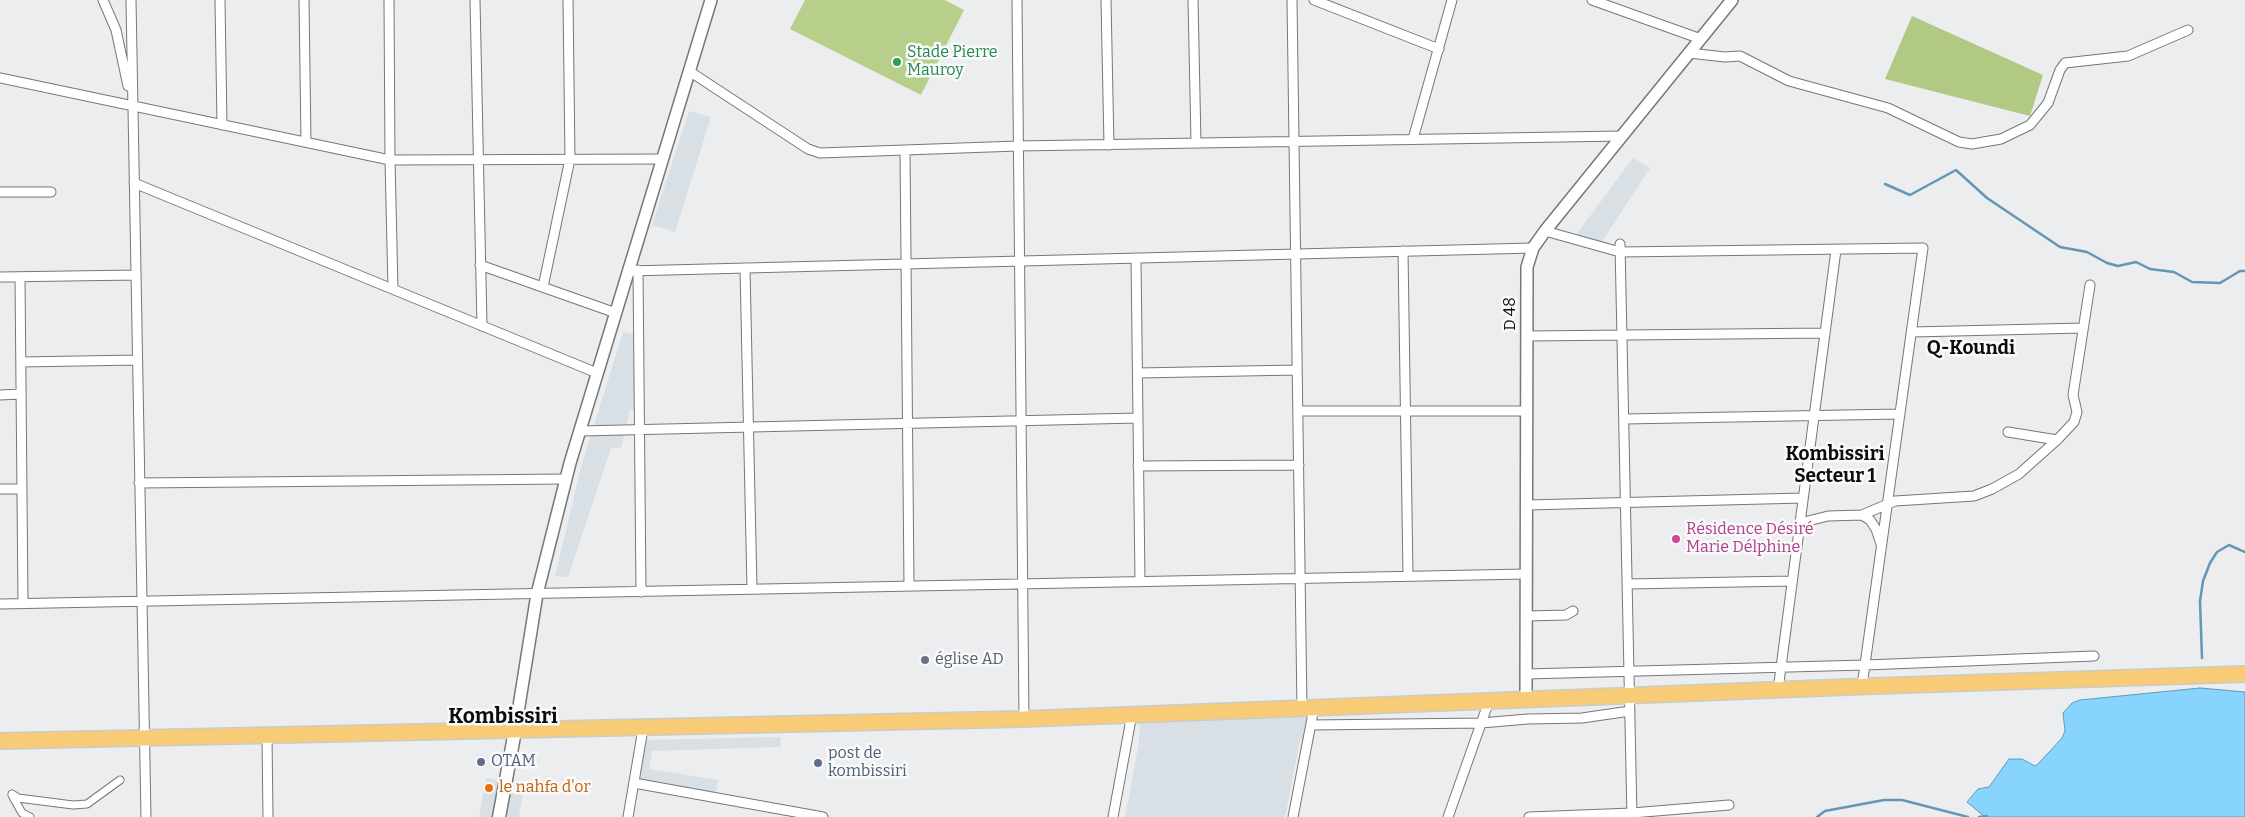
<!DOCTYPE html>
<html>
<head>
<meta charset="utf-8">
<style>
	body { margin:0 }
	canvas { display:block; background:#ecedee }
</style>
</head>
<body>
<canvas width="2245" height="817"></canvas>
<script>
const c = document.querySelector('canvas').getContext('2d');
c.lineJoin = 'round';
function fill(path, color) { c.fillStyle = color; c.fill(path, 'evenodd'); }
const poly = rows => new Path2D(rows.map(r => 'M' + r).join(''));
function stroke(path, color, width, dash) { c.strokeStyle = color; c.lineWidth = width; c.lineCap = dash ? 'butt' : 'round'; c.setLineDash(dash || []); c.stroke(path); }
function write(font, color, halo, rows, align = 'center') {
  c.font = font + ' Bitter,serif'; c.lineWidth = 5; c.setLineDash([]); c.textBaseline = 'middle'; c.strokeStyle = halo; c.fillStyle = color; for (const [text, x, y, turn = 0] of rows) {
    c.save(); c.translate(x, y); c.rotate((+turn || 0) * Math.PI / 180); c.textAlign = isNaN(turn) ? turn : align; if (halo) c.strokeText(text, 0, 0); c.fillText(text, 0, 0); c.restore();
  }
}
fill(poly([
	[689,111,711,117,675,232,652,225],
	[1633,158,1650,168,1599,246,1573,239],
	[623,332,639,335,639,410,630,410,621,448,611,448,568,577,555,576,581,467],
	[1314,708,1308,740,1300,740,1285,817,1125,817,1139,743,1140,714],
	[780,737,781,747,652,751,649,769,718,780,715,798,634,783,641,740],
	[486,778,524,783,519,817,479,817]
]), '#d8dfe5');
fill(poly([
	[805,0,945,0,964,10,921,95,790,29]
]), '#b8cf8c');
fill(poly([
	[1912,16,2043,75,2030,116,1885,79]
]), '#b2c983');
const water = poly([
	[2200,688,2245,692,2245,817,1985,817,1967,802,1978,789,1989,787,2009,759,2022,759,2035,766,2038,764,2062,738,2065,731,2063,713,2072,703,2080,700,2200,688]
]);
fill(water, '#87d4fe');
stroke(water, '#6298b5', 1);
stroke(poly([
	[1885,184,1910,195,1956,170,1987,198,2060,247,2087,252,2107,263,2118,266,2136,262,2150,269,2174,272,2192,282,2220,283,2240,271,2245,271],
	[2202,658,2200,601,2203,581,2210,563,2217,552,2229,545,2245,552],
	[1817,817,1825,811,1884,800,1902,800,1968,817],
	[1979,817,1987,816]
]), '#6298b5', 2.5);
const pedestrian = poly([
	[12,794,18,798,73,805,87,804,120,780],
	[12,795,22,813,30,817]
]);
const minor = poly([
	[103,0,116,30,128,86],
	[131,0,146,817],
	[220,0,222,125],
	[304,0,306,142],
	[389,0,390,160,393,289],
	[475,0,482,326],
	[1017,0,1024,719],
	[1106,0,1109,145],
	[1193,0,1196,143],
	[1292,0,1302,709],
	[1314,0,1439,49],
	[1592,0,1701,39],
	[1689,53,1725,57,1740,56,1789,81,1888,108,1959,142,1972,144,2001,139,2030,125,2048,103,2060,70,2065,63,2128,56,2188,30],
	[689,71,808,149,820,153,1018,146,1622,136],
	[0,78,390,160,663,159],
	[1413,139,1452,0],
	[905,150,909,586],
	[134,183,597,373],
	[0,192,51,192],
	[1545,231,1620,252,1923,248,1862,686],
	[1620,244,1632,817],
	[1403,251,1408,576],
	[1136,258,1140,582],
	[480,265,616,313],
	[745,268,752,589],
	[638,270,641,592],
	[629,271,1533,248],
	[0,277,136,275],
	[20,277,23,603],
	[543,287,570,159,568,0],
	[1912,332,2083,328],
	[1527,336,1825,333],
	[21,362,137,360],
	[1138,373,1297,370],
	[0,395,21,394],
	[1298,411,1527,411],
	[1624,419,1900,414],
	[580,431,1138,418],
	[2008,432,2057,440],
	[1138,466,1299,465],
	[139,483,566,479],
	[0,489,22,489],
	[1527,505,1803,498],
	[1862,515,1895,501,1974,496,1992,489,2019,474,2057,440,2074,422,2077,412,2073,395,2090,285],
	[1800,523,1828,516,1862,515,1870,520,1876,529,1881,544],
	[1627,584,1792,581],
	[0,604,1526,574],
	[1526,616,1566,615,1573,611],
	[1526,674,1865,665,2094,656],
	[1778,690,1836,250],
	[1311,725,1481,723,1528,719,1582,718,1630,711],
	[267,736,268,817],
	[634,783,823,817],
	[628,817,643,729],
	[1113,817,1132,714],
	[1293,817,1314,708],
	[1448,817,1489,701],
	[1529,817,1632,813,1729,805]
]);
const tertiary = poly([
	[1526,699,1527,267,1533,248,1545,231,1732,0],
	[515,731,537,594,570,463,711,0]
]);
const secondary = poly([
	[499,817,515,731]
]);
const trunk = poly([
	[0,741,1024,719,1874,686,2245,674]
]);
stroke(pedestrian, '#757778', 9);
stroke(minor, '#757778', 11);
stroke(tertiary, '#757778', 14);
stroke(secondary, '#757778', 15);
stroke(trunk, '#cacaca', 18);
stroke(pedestrian, '#fff', 7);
stroke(minor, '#fff', 9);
stroke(tertiary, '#fff', 11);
stroke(secondary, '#fff', 12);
stroke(trunk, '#f8cc77', 15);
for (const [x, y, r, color] of [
	[897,62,5,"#2e9e5b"],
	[1676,539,5,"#d1479c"],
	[925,660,5,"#6b7280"],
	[481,762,5,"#5c6f8a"],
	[818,763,5,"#5c6f8a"],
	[489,788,5,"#e8710a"]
]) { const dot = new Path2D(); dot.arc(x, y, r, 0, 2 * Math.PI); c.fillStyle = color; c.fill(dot); stroke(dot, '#f9fafc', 2); }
write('16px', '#27864d', '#f9fafc', [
	["Stade Pierre",907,53],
	["Mauroy",907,71]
], 'left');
write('16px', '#0c0c0c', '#f9fafc', [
	["D 48",1511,314,-90]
]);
write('16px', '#b23c85', '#f9fafc', [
	["Résidence Désiré",1686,530],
	["Marie Délphine",1686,548]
], 'left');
write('16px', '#5b616d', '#f9fafc', [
	["église AD",935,660]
], 'left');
write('16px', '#4e5e75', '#f9fafc', [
	["post de",828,754],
	["kombissiri",828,772],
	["OTAM",491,762]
], 'left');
write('16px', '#c56008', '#f9fafc', [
	["le nahfa d'or",499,788]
], 'left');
write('bold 19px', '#0c0c0c', '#f9fafc', [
	["Q-Koundi",1971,349],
	["Kombissiri",1835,455],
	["Secteur 1",1835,477]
]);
write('bold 21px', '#0c0c0c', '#f9fafc', [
	["Kombissiri",503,717]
]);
</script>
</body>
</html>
